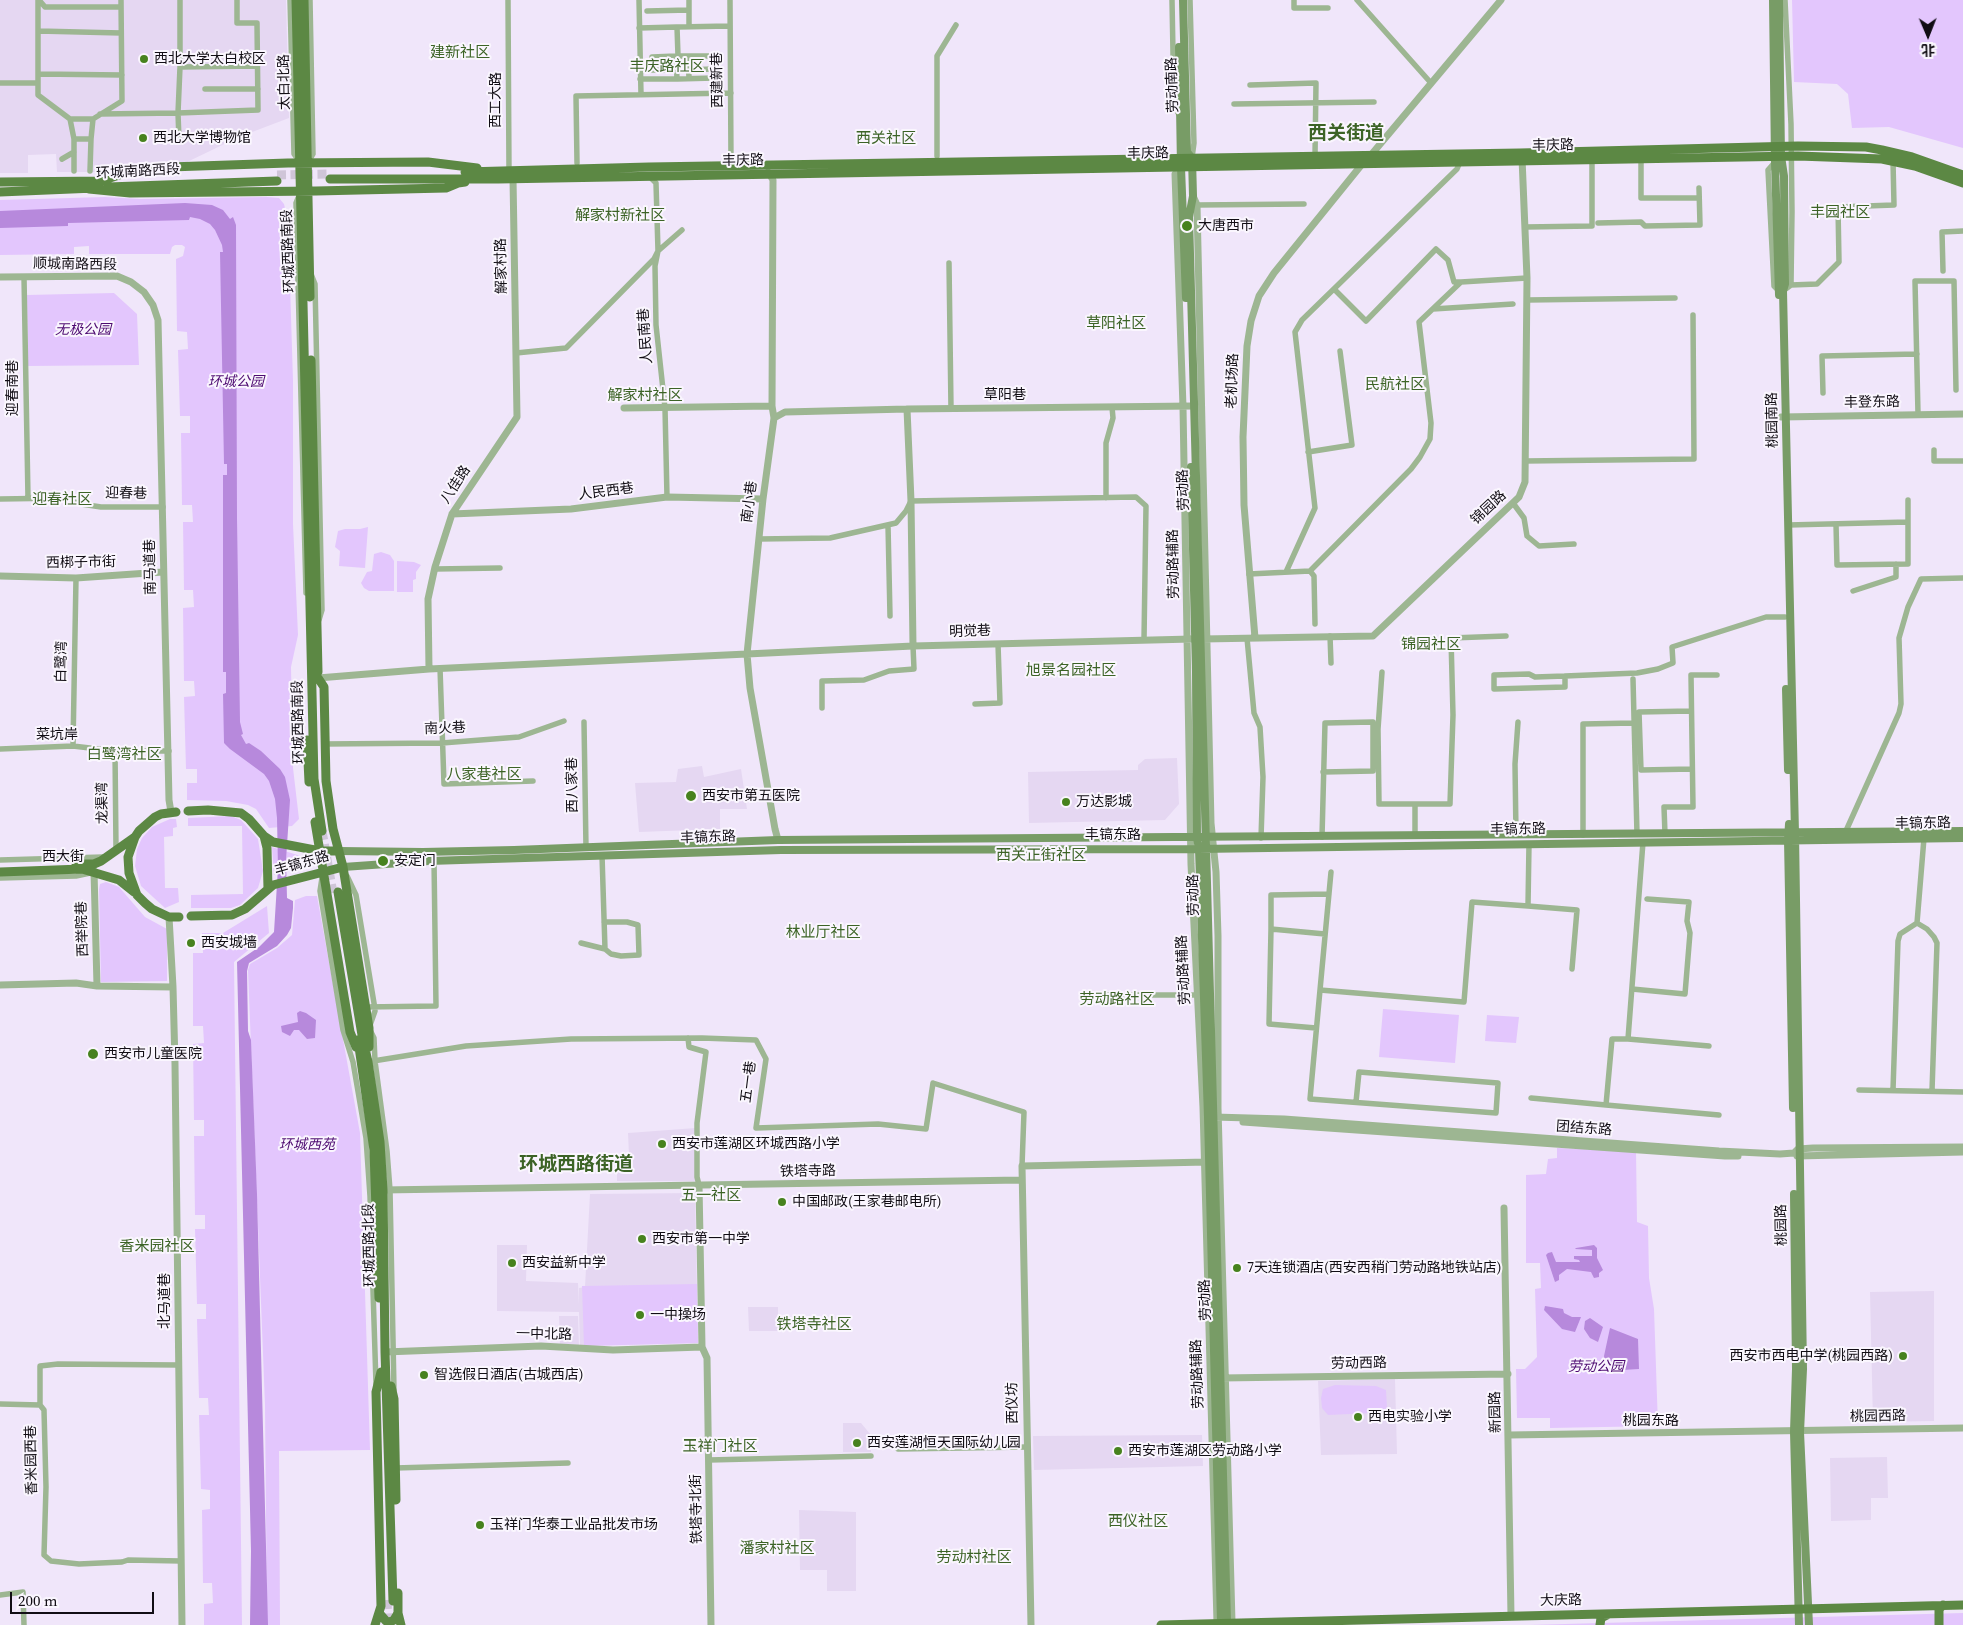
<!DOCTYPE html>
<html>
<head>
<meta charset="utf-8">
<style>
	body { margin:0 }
	#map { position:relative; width:1963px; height:1625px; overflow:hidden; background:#f0e6fa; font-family:"Source Serif 4","Noto Sans SC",serif }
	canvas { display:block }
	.north { position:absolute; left:1903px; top:10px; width:50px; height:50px; -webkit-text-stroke:4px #faf6fe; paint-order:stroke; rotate:179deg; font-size:14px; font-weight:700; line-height:20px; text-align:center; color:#110d14 }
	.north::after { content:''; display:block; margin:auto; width:18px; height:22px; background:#110d14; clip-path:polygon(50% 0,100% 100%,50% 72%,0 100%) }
	.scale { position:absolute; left:10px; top:1592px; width:144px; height:22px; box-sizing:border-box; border:2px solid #110d14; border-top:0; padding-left:6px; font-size:15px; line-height:18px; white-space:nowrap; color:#110d14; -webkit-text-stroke:4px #faf6fe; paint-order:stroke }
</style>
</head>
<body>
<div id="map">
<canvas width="1963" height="1625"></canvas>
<div class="north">北</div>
<div class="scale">200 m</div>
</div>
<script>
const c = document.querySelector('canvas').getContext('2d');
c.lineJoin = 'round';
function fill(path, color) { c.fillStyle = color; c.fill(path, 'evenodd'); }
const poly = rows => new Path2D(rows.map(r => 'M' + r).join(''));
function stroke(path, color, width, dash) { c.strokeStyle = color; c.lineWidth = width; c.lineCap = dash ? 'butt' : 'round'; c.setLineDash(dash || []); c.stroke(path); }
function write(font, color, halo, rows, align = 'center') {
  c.font = font + ' "Source Serif 4","Noto Sans SC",serif'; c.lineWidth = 4; c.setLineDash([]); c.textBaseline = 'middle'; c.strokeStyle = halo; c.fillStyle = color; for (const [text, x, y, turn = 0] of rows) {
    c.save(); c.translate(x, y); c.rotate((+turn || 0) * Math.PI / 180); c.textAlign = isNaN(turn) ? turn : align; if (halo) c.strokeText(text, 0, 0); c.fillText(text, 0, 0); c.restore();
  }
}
fill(poly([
	[0,0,286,0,289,118,239,137,185,163,113,165,97,172,57,172,56,154,28,155,28,173,0,173],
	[1177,758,1179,804,1165,820,1029,823,1028,772,1138,770,1138,765,1145,759],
	[702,766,704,777,741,769,747,809,720,809,720,829,639,832,635,783,676,782,678,769],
	[696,1128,695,1181,617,1181,617,1157,629,1155,628,1133],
	[695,1193,698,1343,580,1346,579,1312,497,1311,497,1245,527,1245,526,1281,578,1283,579,1305,579,1288,585,1287,590,1194],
	[1934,1291,1934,1421,1873,1422,1870,1292],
	[748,1307,778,1307,778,1331,749,1331],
	[559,1316,578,1316,579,1346,560,1346],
	[1395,1379,1397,1454,1321,1455,1318,1381],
	[843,1423,861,1423,871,1435,871,1452,843,1452],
	[1202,1435,1203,1466,1034,1470,1033,1436],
	[1887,1457,1888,1498,1871,1498,1871,1520,1831,1521,1830,1458],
	[799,1510,856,1512,856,1591,827,1591,827,1570,800,1570]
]), '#e5d7f2');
fill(poly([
	[1792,0,1963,0,1963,148,1889,127,1852,128,1848,94,1837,84,1794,82],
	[105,197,140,199,267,197,279,198,284,204,288,220,293,381,293,524,298,635,291,667,293,768,299,819,292,826,269,828,256,809,248,805,226,801,187,800,187,783,197,783,197,769,186,769,184,697,195,696,194,681,184,681,183,608,194,607,193,590,184,590,183,522,193,522,192,505,182,505,181,433,190,433,190,416,180,416,178,350,188,349,187,332,177,331,176,259,183,256,185,247,182,245,175,245,172,247,170,254,89,254,89,246,74,247,74,254,0,255,0,200],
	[114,293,137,314,139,365,28,366,27,295],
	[368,527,365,568,339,566,340,551,335,547,338,531,345,529,360,529],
	[381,552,390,555,394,561,394,591,369,591,364,588,361,583,367,572,372,571,374,554],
	[397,561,414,562,421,565,416,572,416,579,413,580,413,592,397,592],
	[231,816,241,820,258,839,263,871,258,888,240,905,231,908,191,908,191,895,243,894,242,826,188,826,188,818],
	[170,819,176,819,177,827,173,828,173,836,164,837,165,888,178,888,179,902,165,908,141,886,135,866,137,849,142,838,152,827],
	[272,847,307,858,310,866,274,875],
	[106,882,119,887,145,917,167,929,167,981,101,982,99,889,100,884],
	[306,896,317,896,360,1133,370,1450,279,1451,280,1625,267,1625,265,1405,248,970,250,964,277,948,292,935,295,900],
	[267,906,269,933,234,962,242,1625,204,1625,204,1604,213,1603,212,1583,203,1583,202,1510,210,1509,210,1490,201,1489,199,1415,209,1415,208,1398,199,1398,197,1319,206,1319,206,1304,197,1304,195,1229,205,1229,205,1215,195,1215,194,1136,204,1136,204,1120,194,1120,193,1044,204,1043,203,1026,193,1026,193,953,203,953,202,933,223,933],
	[1383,1009,1459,1015,1455,1063,1379,1057],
	[1487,1015,1519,1017,1516,1043,1485,1041],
	[1557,1148,1636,1151,1637,1222,1648,1226,1649,1278,1654,1309,1658,1426,1550,1428,1550,1418,1517,1418,1516,1369,1525,1369,1537,1357,1535,1289,1541,1288,1540,1263,1526,1263,1526,1175,1546,1174,1548,1159,1557,1158],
	[697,1284,698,1343,584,1346,582,1286],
	[1335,1385,1376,1386,1386,1390,1387,1408,1372,1413,1328,1415,1322,1408,1321,1398,1323,1389],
	[1963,1613,1963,1625,1529,1625,1926,1614]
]), '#e3c6fd');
fill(poly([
	[185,203,212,205,223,210,230,219,233,217,236,225,237,518,240,722,243,734,241,735,246,744,249,743,261,751,280,769,285,777,290,800,286,860,287,898,293,901,293,908,291,928,287,935,277,946,249,963,247,971,248,1031,251,1040,257,1194,268,1625,250,1625,251,1551,237,962,259,947,274,932,278,868,277,818,275,799,269,781,264,774,230,749,224,743,223,694,226,693,226,672,223,672,223,475,227,475,227,464,224,464,220,252,223,252,222,245,215,230,210,224,200,219,190,217,189,220,68,223,68,226,0,228,0,211],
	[300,1011,306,1013,316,1020,315,1038,307,1039,299,1030,294,1030,290,1036,282,1032,281,1026,298,1022,297,1013],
	[1594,1245,1597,1248,1597,1258,1603,1270,1599,1273,1599,1277,1594,1278,1591,1272,1567,1269,1559,1275,1559,1280,1555,1282,1546,1255,1548,1253,1552,1252,1556,1262,1580,1262,1579,1260,1574,1259,1574,1256,1592,1256,1592,1250,1575,1249,1576,1248],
	[1545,1306,1563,1309,1564,1313,1572,1317,1581,1317,1575,1332,1562,1329,1544,1310],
	[1590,1318,1603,1327,1598,1342,1590,1338,1584,1329,1585,1321],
	[1610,1328,1638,1339,1639,1369,1606,1371,1604,1356]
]), '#b789dc');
stroke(poly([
	[277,175,331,174],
	[322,831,333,893],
	[387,1600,388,1625]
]), '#cfc5d8', 9, [9, 4.5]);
stroke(poly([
	[38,0,38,95,70,119],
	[39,0,45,7,121,7],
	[290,0,294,154,299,161],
	[508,0,509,170],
	[639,0,641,94],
	[730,0,731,160],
	[1172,0,1174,106,1180,116],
	[1190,0,1194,143,1192,158],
	[1294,0,1294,8,1328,8],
	[1357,0,1431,83],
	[647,11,689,10],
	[677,27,730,26],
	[689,27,689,0],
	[639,28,677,27,678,56],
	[38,31,121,33],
	[688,56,712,56],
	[652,57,676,56],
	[180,67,257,66],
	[652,70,676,70],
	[689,70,712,69],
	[38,74,122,75],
	[689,78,688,56,676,56,677,79,714,78],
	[640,79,677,79],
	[0,83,38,83],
	[1250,85,1316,83,1315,156],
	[205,89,258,89],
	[1234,104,1374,102],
	[100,114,178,113,180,67,180,0],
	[93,119,122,101,121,0],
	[74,139,74,171],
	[179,140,178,113,258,110,257,23,237,23,237,0],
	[937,156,937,56,956,25],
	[1641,158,1641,198,1699,198],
	[62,159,74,152],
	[309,161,313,154,310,0],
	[1775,162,1768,170,1774,286,1779,291],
	[577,163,576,96,731,93],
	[90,171,91,139,74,139,70,119,93,119,91,139],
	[649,176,656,183,658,251,655,266,656,325,665,408,667,497],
	[298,198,296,203,306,593],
	[1197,205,1304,204],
	[1598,223,1641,222,1645,226,1700,225,1699,188],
	[1525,227,1592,226,1592,159],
	[949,263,951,408],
	[1943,271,1942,232,1963,231],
	[311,274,315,284,322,610,319,620],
	[24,277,28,498],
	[1791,285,1817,284,1839,262,1838,207,1894,205,1893,161],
	[1334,289,1366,321,1436,249,1448,260,1454,282,1461,282],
	[1783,291,1791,285,1792,212,1791,124,1785,0],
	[1527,300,1675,298],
	[1433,309,1513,304],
	[516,353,566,348,654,259,658,251,682,230],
	[1823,393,1822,356,1917,354],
	[1918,414,1915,281,1954,281,1956,390],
	[1934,450,1934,461,1963,461],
	[1308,452,1352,445,1340,351],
	[1525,461,1694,459,1693,315],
	[1106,498,1106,443,1113,418,1112,407],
	[0,499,64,498,81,504,101,507,163,507],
	[1513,503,1524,518,1527,536,1539,546,1574,544],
	[1836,524,1837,565,1908,564,1908,522],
	[888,525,890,616],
	[1788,525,1908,522,1908,500],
	[759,539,830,538,896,523,906,511,911,501,1136,497,1146,506,1144,640],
	[435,569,500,568],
	[1310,571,1314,576,1315,624],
	[1286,572,1315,508,1295,332,1302,320,1457,169,1460,162],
	[1249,574,1310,571,1411,469,1420,457,1430,439,1431,423,1419,322,1461,282,1527,278],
	[1853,591,1896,577,1896,564],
	[1330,636,1331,663],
	[1247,638,1254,713,1260,727,1263,777,1261,838],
	[440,668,444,784,533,781],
	[1382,672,1378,729,1379,804,1415,804,1415,836],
	[1565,676,1535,677,1529,674,1494,675,1494,689,1565,687,1565,676,1637,673,1658,669,1673,663,1672,647,1766,617,1785,617],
	[1633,679,1637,834],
	[975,704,1000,703,998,644],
	[822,708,822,681,864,680,889,671,914,669,913,646],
	[1691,711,1639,712,1641,770,1692,769],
	[584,722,586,848],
	[324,744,442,743,519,737,564,721],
	[73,746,76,578],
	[0,749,73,746,115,751],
	[1415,804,1450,804,1453,715,1451,638,1506,636],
	[1845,833,1899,713,1901,704,1899,638,1908,607,1921,579,1963,578],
	[1665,834,1664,807,1693,807,1691,675,1717,675],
	[1516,835,1515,764,1518,722],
	[1583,835,1583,724,1634,723],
	[1322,837,1325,723,1373,722,1373,771,1323,772],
	[1924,838,1917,923,1927,929,1934,937,1937,943,1932,1091],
	[1643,842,1628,1039,1612,1039,1606,1105,1719,1115],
	[1529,844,1528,906,1577,910,1572,969],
	[116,849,115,751,169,751],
	[0,860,103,857],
	[1331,872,1320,990,1464,1002,1472,902,1528,906],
	[347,876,356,895,375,1009],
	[0,878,76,876,90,873],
	[322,878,320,891,343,1030,353,1062,366,1138,370,1196,376,1384],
	[604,922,627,922,638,925,639,955,621,956,611,954,605,949],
	[1271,929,1271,895,1329,894],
	[581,943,605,949,602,855],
	[1632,989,1685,994,1690,933,1687,921,1689,902,1647,899],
	[1320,990,1310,1099,1496,1113,1498,1083,1359,1072,1356,1102],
	[1104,995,1198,995],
	[365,1007,436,1006,434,860],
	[375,1011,369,1028,374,1038,375,1061,387,1151,390,1190,394,1390],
	[1316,1028,1269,1024,1271,929,1325,934],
	[688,1038,689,1047,706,1052,697,1123,697,1177,699,1185],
	[1628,1039,1709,1046],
	[367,1062,466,1046,571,1039,702,1038,756,1040,766,1059,756,1128,878,1124,926,1129,933,1083,1024,1112,1022,1166],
	[1859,1090,1963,1092],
	[1893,1090,1898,941,1900,934,1917,923],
	[1531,1098,1606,1105],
	[178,1365,58,1364,40,1366,40,1405,44,1410,46,1487,44,1555,51,1561,79,1564,122,1562,128,1560,181,1561],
	[0,1404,40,1405],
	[898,1449,1027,1447],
	[709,1460,871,1456],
	[395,1468,568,1463],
	[0,1595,23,1592,24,1625]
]), '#9db692', 5.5);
stroke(poly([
	[1371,155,1501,0],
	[1181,167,1175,174,1183,407,1191,864,1203,1107,1217,1623],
	[768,172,773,180,772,406,774,418,763,499,747,654,750,688,775,829,778,840],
	[1193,196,1197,205,1211,823,1216,872,1218,936,1218,1108,1232,1622],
	[0,277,117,276,131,282,144,292,153,305,158,320,169,800,171,812],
	[624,408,772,406],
	[1781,417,1963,414],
	[774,418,785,412,907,409],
	[452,514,571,509,667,497,763,499],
	[0,576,76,578,163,572],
	[1255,638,1244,505,1243,437,1247,346,1251,321,1259,296,1274,273,1363,163],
	[1203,639,1373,636,1519,497,1525,482,1527,278,1522,158],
	[913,646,911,501,907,409,1194,406],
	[429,669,428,599,435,567,452,514,517,417,513,178],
	[318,678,429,669,747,654,913,646,1192,639],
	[94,871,97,986],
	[169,917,173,987,175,1064,182,1625],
	[0,985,76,983,97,986,173,987],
	[1214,1117,1284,1119,1719,1151,1780,1154,1794,1153,1798,1149,1813,1148,1963,1147],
	[1243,1122,1725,1156,1738,1156],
	[1797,1156,1963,1152],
	[699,1185,702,1347,707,1358,711,1625],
	[383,1190,1021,1180],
	[1504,1208,1511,1616],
	[385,1352,541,1346,613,1350,702,1347],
	[1221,1378,1508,1374],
	[1509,1435,1963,1428],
	[1031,1625,1022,1166,1207,1162]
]), '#9db692', 7);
stroke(poly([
	[1183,0,1187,152,1192,158,1193,196,1189,217,1227,1622],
	[1773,0,1775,162,1779,295],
	[1779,0,1781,156,1784,176,1785,284,1783,291,1795,833,1803,1369,1800,1432,1809,1625],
	[1179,47,1181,167,1186,298],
	[1191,467,1196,672,1197,838,1199,849,1208,1117,1221,1622],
	[1786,689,1788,770],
	[1789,824,1788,840,1793,1108],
	[339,851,423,852,514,850,778,840,1963,831],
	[343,867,429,861,781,850,1199,849,1963,838],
	[1794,1194,1796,1369,1794,1432,1799,1625]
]), '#789c66', 8);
stroke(poly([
	[296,0,314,779,322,831],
	[304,0,310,297],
	[465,172,649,167,1520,153,1798,146,1866,147,1882,150,1912,157,1963,175],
	[330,179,498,179,1798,156,1882,159,1915,166,1963,183],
	[101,181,140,168,288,163,428,162,477,168],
	[0,182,107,181],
	[108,187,277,181],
	[89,189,130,193,316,191,446,188,458,183,465,182],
	[0,192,95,188],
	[311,360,318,672],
	[318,678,324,687,326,781,333,829,343,867,369,1028,369,1047],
	[307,740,309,782],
	[188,811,208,810,241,813,249,819,264,836,273,842,320,851,339,851],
	[176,812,161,814,155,817,139,831,135,837,128,857,129,873,137,895,145,903,152,909,169,917,179,917],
	[315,822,350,1032,356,1047],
	[264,836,267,848,268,889],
	[76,864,94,864,101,861,135,837],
	[0,872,82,869,119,880,134,892],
	[338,892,362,1035,368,1062,380,1142,383,1190,385,1352,393,1601],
	[191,916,232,915,245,909,273,885,343,867],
	[358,1040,374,1150,379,1298],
	[391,1386,394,1399,396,1500],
	[398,1593,398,1613,401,1625],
	[379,1613,386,1621,390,1622,394,1620,398,1613],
	[375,1625,381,1606,376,1392,381,1372],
	[1161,1625,1963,1605],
	[1600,1625,1601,1618,1609,1614],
	[1939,1625,1939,1609,1943,1605]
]), '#5c8844', 9);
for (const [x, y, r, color] of [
	[144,59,5,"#47821e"],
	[143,138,5,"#47821e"],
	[1187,226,6,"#47821e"],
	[691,796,6,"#47821e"],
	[1066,802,5,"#47821e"],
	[383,861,6,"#47821e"],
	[191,943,5,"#47821e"],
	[93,1054,6,"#47821e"],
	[662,1144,5,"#47821e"],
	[782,1202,5,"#47821e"],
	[642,1239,5,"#47821e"],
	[512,1263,5,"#47821e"],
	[1237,1268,5,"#47821e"],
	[640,1315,5,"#47821e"],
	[1903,1356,5,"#47821e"],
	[424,1375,5,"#47821e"],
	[1358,1417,5,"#47821e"],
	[857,1443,5,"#47821e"],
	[1118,1451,5,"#47821e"],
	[480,1525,5,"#47821e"]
]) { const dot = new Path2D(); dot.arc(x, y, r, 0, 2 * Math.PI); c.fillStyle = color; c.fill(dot); stroke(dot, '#faf6fe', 2); }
write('14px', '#110d14', '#faf6fe', [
	["西北大学太白校区",154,59],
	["西北大学博物馆",153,138],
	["大唐西市",1198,226],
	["西安市第五医院",702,796],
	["万达影城",1076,802],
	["安定门",394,861],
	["西安城墙",201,943],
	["西安市儿童医院",104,1054],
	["西安市莲湖区环城西路小学",672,1144],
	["中国邮政(王家巷邮电所)",792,1202],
	["西安市第一中学",652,1239],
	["西安益新中学",522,1263],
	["7天连锁酒店(西安西稍门劳动路地铁站店)",1247,1268],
	["一中操场",650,1315],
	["西安市西电中学(桃园西路)",1893,1356,"right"],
	["智选假日酒店(古城西店)",434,1375],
	["西电实验小学",1368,1417],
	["西安莲湖恒天国际幼儿园",867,1443],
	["西安市莲湖区劳动路小学",1128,1451],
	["玉祥门华泰工业品批发市场",490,1525]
], 'left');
write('14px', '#110d14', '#faf6fe', [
	["西建新巷",718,80,-91],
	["太白北路",285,82,-91],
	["劳动南路",1173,85,-92],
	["西工大路",496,100,-90],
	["丰庆路",1553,146,-1],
	["丰庆路",1148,154,-1],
	["丰庆路",743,161,-1],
	["环城南路西段",138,172,-3],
	["环城西路南段",289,251,-92],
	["顺城南路西段",75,265,1],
	["解家村路",502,266,-91],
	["人民南巷",646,336,-94],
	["老机场路",1233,381,-88],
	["迎春南巷",13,388,-90],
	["草阳巷",1005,395],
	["丰登东路",1872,403,-1],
	["桃园南路",1773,420,-91],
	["八佳路",456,485,-57],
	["劳动路",1184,490,-92],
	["人民西巷",606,492,-7],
	["迎春巷",126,494,1],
	["南小巷",750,502,-83],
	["锦园路",1489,508,-43],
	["西梆子市街",81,563,-1],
	["劳动路辅路",1174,564,-91],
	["南马道巷",151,567,-91],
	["明觉巷",970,632,-2],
	["白鹭湾",62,662,-89],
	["环城西路南段",299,722,-91],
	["南火巷",445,729,-2],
	["菜坑岸",57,735],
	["西八家巷",573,785,-91],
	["龙渠湾",103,803,-91],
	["丰镐东路",1923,824,-1],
	["丰镐东路",1518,830,-1],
	["丰镐东路",1113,835],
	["丰镐东路",708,838,-2],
	["西大街",63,857],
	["丰镐东路",302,864,-16],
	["劳动路",1194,895,-91],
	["西举院巷",83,929,-92],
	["劳动路辅路",1184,970,-93],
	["五一巷",749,1082,-83],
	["团结东路",1584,1129,4],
	["铁塔寺路",808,1172,-1],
	["桃园路",1782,1225,-91],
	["环城西路北段",370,1245,-91],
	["劳动路",1206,1300,-92],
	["北马道巷",165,1301,-90],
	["一中北路",544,1335,1],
	["劳动西路",1359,1364,-1],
	["劳动路辅路",1198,1374,-92],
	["西仪坊",1013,1403,-91],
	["新园路",1496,1412,-91],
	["桃园西路",1878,1417,-1],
	["桃园东路",1651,1421],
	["香米园西巷",32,1460,-91],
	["铁塔寺北街",697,1509,-91],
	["大庆路",1561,1601,-1]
]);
write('italic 14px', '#4d0a71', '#faf6fe', [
	["无极公园",83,330],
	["环城公园",236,382],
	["环城西苑",307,1145],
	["劳动公园",1596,1367]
]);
write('15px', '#3c6326', '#faf6fe', [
	["建新社区",460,53],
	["丰庆路社区",667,67],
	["西关社区",886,139],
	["丰园社区",1840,213],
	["解家村新社区",620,216],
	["草阳社区",1116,324],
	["民航社区",1395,385],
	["解家村社区",645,396],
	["迎春社区",62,500],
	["锦园社区",1431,645],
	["旭景名园社区",1071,671],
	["白鹭湾社区",124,755],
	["八家巷社区",484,775],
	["西关正街社区",1041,856],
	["林业厅社区",823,933],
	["劳动路社区",1117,1000],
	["五一社区",711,1196],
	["香米园社区",157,1247],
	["铁塔寺社区",814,1325],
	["玉祥门社区",720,1447],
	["西仪社区",1138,1522],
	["潘家村社区",777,1549],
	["劳动村社区",974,1558]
]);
write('bold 19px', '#3c6326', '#faf6fe', [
	["西关街道",1346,134],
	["环城西路街道",576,1165]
]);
</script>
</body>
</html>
